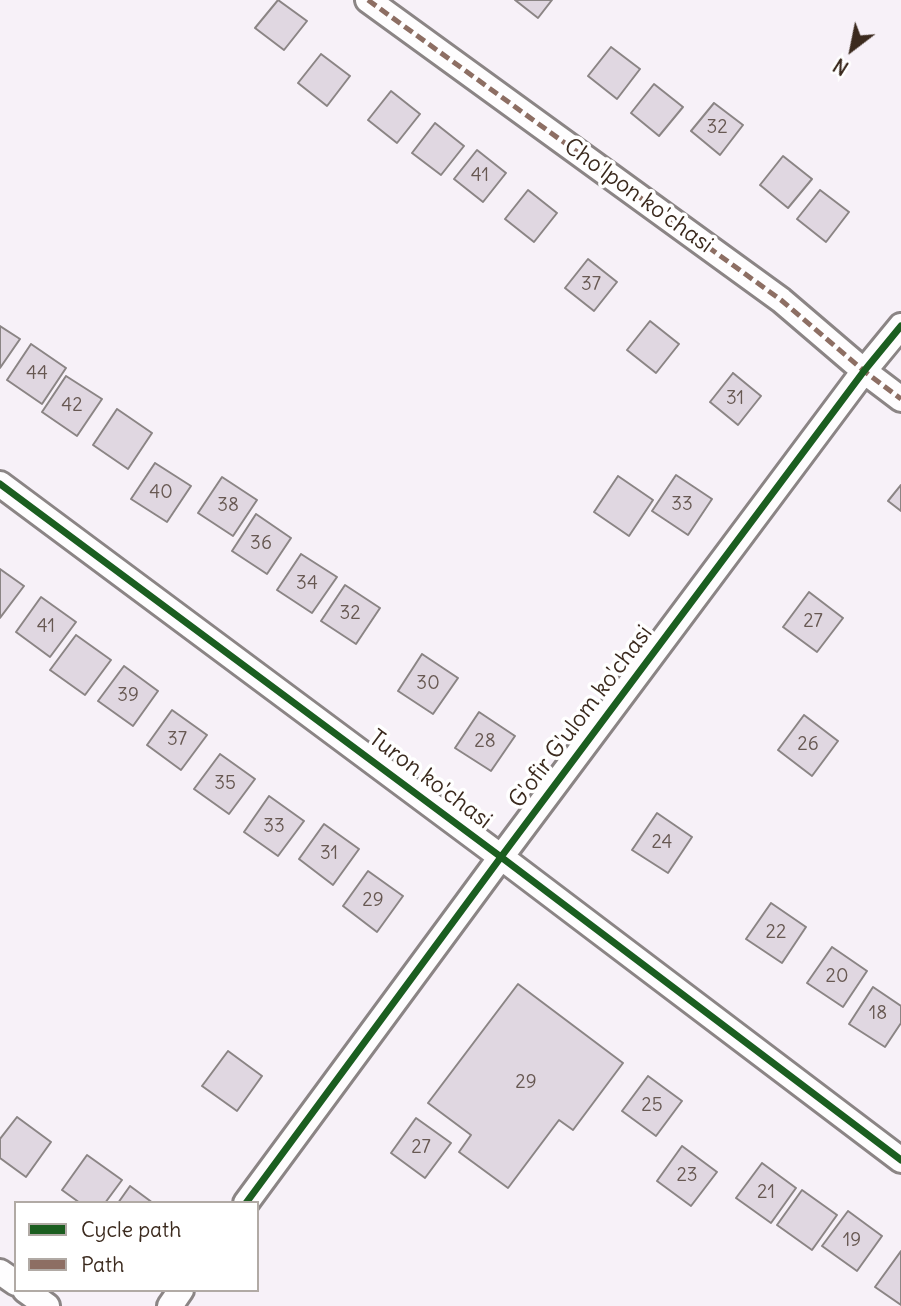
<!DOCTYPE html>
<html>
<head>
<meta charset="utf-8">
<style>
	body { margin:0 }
	#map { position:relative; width:901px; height:1306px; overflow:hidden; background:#f7f1f8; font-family:Delius,sans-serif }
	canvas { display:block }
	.legend { position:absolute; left:14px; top:1201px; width:245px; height:91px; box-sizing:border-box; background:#fff; border:2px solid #b1aaa5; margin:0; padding:9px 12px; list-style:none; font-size:21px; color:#3b2a1e }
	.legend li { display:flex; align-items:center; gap:14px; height:35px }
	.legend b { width:35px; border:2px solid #b1aaa5 }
	.north { position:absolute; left:817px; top:14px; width:70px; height:70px; -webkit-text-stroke:5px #fff; paint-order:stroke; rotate:212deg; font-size:19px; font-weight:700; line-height:28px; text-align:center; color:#3b2a1e }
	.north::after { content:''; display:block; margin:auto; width:24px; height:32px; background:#3b2a1e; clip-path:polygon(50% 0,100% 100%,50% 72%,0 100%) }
</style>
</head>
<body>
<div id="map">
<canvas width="901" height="1306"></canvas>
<ul class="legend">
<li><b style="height:9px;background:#1b5e20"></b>Cycle path</li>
<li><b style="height:9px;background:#8d6e63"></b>Path</li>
</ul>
<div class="north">N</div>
</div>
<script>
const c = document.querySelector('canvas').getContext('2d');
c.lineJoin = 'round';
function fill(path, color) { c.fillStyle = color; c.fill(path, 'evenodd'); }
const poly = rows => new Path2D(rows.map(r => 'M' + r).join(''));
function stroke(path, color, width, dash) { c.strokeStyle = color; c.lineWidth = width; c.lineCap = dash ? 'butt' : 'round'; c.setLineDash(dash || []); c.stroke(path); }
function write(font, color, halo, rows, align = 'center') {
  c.font = font + ' Delius,sans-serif'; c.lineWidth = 7; c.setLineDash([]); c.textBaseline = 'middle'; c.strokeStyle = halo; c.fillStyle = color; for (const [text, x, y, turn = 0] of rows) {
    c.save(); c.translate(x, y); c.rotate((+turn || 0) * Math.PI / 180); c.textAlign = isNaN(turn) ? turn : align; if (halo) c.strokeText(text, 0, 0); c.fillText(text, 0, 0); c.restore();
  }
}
const building = poly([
	[278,0,307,21,284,50,255,28,278,0],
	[515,0,552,0,538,18,515,0],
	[611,47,640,69,617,99,588,76,611,47],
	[321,54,350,76,327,106,298,83,321,54],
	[654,84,683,107,659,136,631,113,654,84],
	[391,91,420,114,397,143,368,120,391,91],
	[714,103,743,125,720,155,691,131,714,103],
	[435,123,464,146,441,175,412,153,435,123],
	[477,150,506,173,483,202,454,179,477,150],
	[783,156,812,179,788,208,760,185,783,156],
	[528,190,557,213,534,242,505,219,528,190],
	[820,190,849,212,826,242,797,219,820,190],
	[588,259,617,282,594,311,565,288,588,259],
	[650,321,679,344,656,373,627,350,650,321],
	[0,326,20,339,0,368,0,326],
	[31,344,66,368,42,404,7,380,31,344],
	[733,373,761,396,738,425,710,402,733,373],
	[66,376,102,399,77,436,42,412,66,376],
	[117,409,152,433,128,469,93,445,117,409],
	[155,463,191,486,167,522,131,499,155,463],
	[676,475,712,499,688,535,652,511,676,475],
	[618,476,653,500,629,536,594,512,618,476],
	[222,477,257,500,233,536,198,513,222,477],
	[901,485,901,511,888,501,901,485],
	[256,514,291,538,267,574,232,551,256,514],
	[301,554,337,577,312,613,277,590,301,554],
	[0,569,24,586,0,618,0,569],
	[345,585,380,608,356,644,321,621,345,585],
	[809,592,843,618,817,652,783,627,809,592],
	[41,597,76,622,50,657,16,632,41,597],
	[76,635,111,660,85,695,50,670,76,635],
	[422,654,458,678,433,714,398,691,422,654],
	[124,666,158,691,133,726,98,701,124,666],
	[172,710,207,735,181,770,147,745,172,710],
	[479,712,515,736,491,771,455,748,479,712],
	[804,715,838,741,812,776,778,750,804,715],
	[220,754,255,779,229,814,194,789,220,754],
	[269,796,304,821,278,856,244,832,269,796],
	[657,813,692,837,668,873,632,850,657,813],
	[324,824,359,849,333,885,299,859,324,824],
	[368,871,403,896,377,932,343,906,368,871],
	[771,903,806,927,782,963,746,939,771,903],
	[832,947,867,971,843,1007,807,983,832,947],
	[518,984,623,1063,573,1130,559,1120,508,1188,459,1152,471,1135,428,1103,518,984],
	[873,987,901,1006,901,1023,885,1047,849,1024,873,987],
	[228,1051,262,1076,237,1111,202,1086,228,1051],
	[648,1076,682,1101,656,1136,622,1111,648,1076],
	[17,1117,51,1142,26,1177,0,1158,0,1139,17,1117],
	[416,1118,451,1143,425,1178,391,1153,416,1118],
	[682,1146,717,1172,691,1206,657,1181,682,1146],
	[87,1155,122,1180,105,1203,80,1203,62,1190,87,1155],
	[762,1163,796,1188,771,1223,736,1198,762,1163],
	[130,1186,153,1203,118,1203,130,1186],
	[802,1190,837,1215,812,1250,777,1225,802,1190],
	[848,1211,882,1236,857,1271,822,1246,848,1211],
	[901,1251,901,1305,875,1287,901,1251]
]);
fill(building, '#e0d7e1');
stroke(building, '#8b8585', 2);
const minor = poly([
	[368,0,781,300,864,371,901,399],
	[0,484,501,857,901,1160],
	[246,1203,501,857,864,371,901,326],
	[0,1272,16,1283],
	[25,1290,47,1306],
	[170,1306,181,1290]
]);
stroke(minor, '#8b8585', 30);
stroke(minor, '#fefdfe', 24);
stroke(poly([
	[368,0,781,300,864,371,901,399]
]), '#8d6e63', 5, [10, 5]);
stroke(poly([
	[0,484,501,857,901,1160],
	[246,1203,501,857,864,371,901,326]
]), '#1b5e20', 7);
write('19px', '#675852', null, [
	["32",717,128],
	["41",480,176],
	["37",591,285],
	["44",37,374],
	["31",735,399],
	["42",72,406],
	["40",161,493],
	["33",682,505],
	["38",228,506],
	["36",261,544],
	["34",307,584],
	["32",350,614],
	["27",813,622],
	["41",46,627],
	["30",428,684],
	["39",128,696],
	["37",177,740],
	["28",485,742],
	["26",808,745],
	["35",225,784],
	["33",274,827],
	["24",662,843],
	["31",329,854],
	["29",373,901],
	["22",776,933],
	["20",837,977],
	["18",878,1014],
	["29",526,1083],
	["25",652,1106],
	["27",421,1148],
	["23",687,1176],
	["21",766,1193],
	["19",852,1241]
]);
write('23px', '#3b2a1e', '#fff', [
	["Cho'lpon ko'chasi",638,196,36],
	["G'ofir G'ulom ko'chasi",581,717,-53],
	["Turon ko'chasi",430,780,37]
]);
</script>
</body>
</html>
